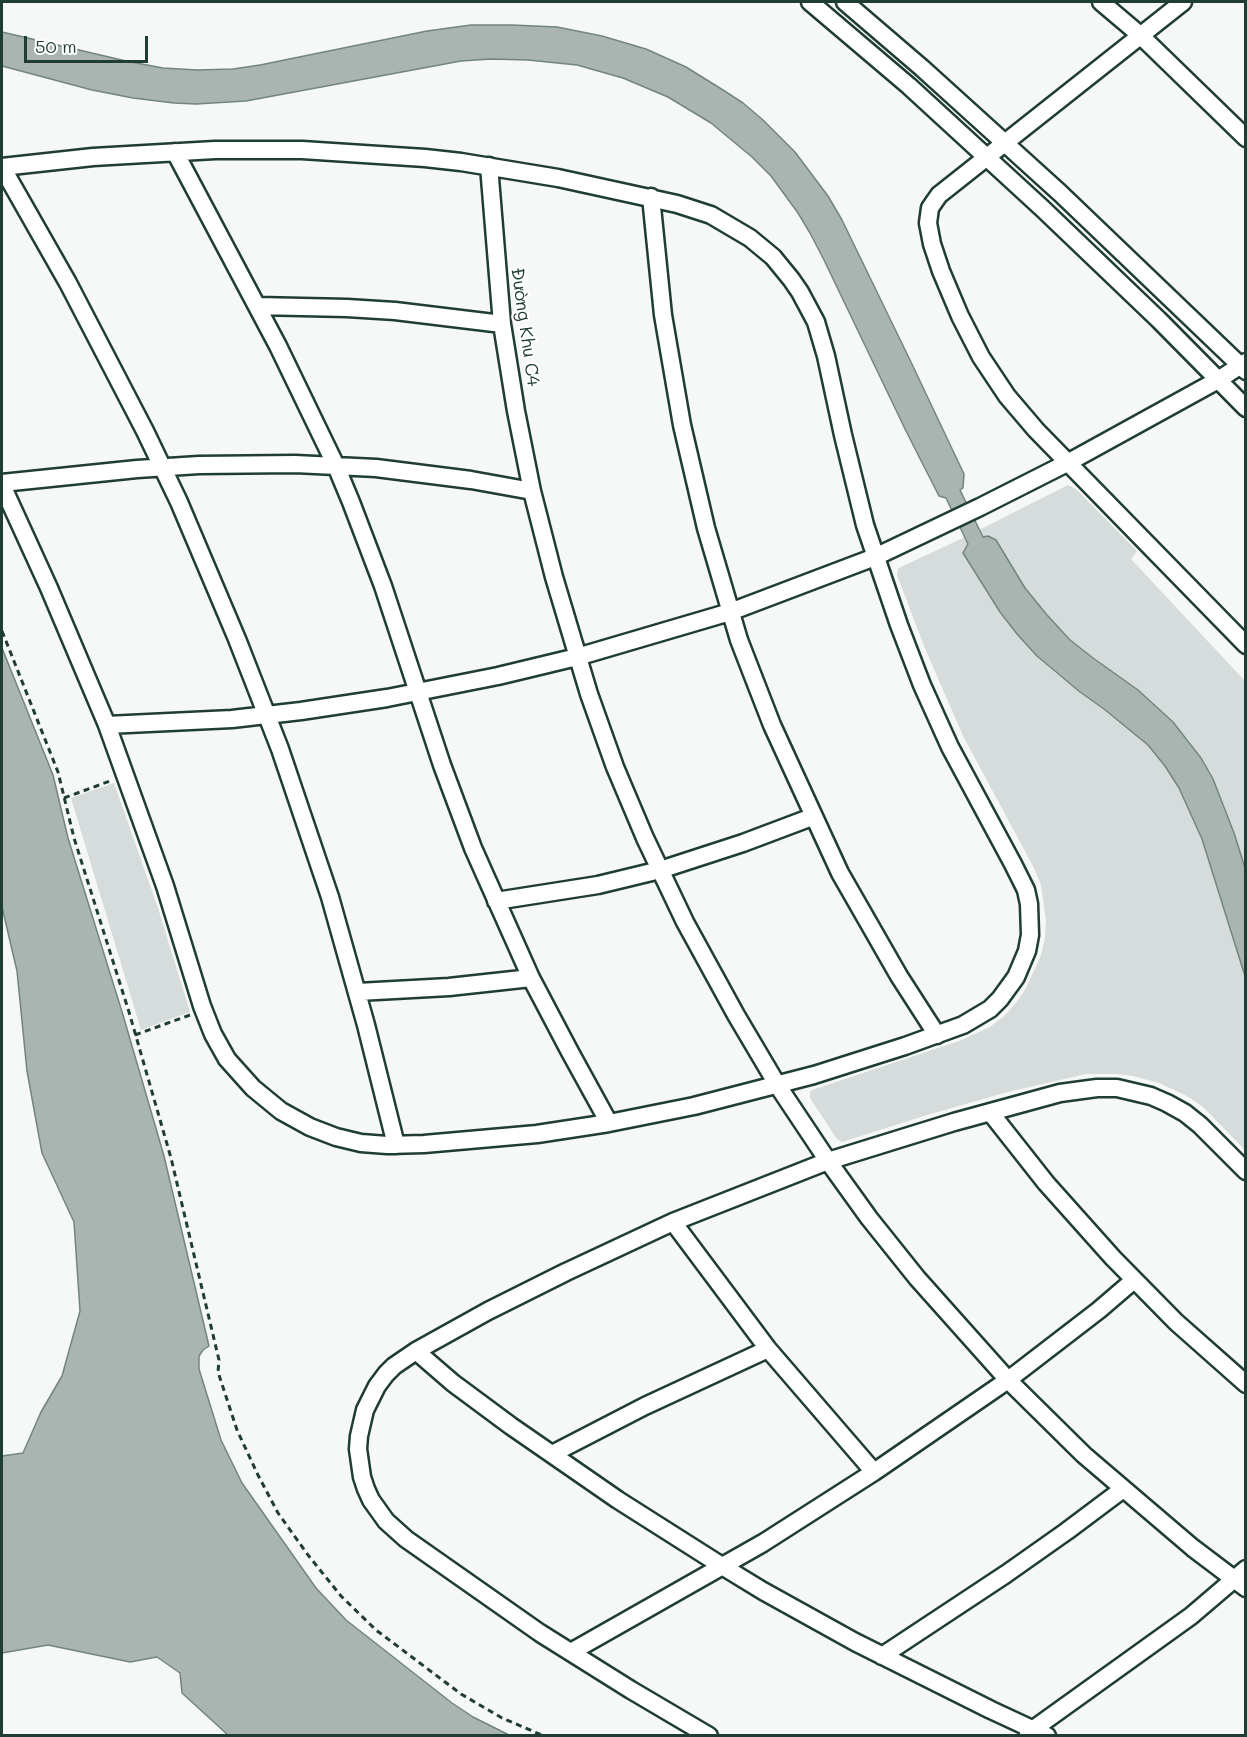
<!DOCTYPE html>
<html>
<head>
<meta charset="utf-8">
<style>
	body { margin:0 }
	#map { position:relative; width:1247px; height:1737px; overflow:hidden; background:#f6f7f7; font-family:Mali,sans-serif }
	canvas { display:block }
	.frame { position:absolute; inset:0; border:3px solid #1f3d34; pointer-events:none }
	.scale { position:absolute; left:24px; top:36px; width:124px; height:27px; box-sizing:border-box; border:3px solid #1f3d34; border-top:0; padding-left:8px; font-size:18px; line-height:21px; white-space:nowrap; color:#1f3d34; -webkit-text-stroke:4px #fff; paint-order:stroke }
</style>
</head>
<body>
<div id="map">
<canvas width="1247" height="1737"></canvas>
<div class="frame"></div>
<div class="scale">50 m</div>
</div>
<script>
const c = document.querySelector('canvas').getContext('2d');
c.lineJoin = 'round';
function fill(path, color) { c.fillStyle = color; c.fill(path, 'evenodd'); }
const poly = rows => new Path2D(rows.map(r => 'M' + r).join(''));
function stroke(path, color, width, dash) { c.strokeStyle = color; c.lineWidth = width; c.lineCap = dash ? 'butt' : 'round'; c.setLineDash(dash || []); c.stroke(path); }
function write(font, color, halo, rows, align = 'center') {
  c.font = font + ' Mali,sans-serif'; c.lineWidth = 4.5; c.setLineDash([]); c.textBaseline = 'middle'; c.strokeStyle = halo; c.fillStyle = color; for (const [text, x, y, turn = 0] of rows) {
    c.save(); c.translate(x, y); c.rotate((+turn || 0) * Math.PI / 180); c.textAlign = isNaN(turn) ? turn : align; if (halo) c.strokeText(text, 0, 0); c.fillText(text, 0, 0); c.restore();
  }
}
fill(poly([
	[1068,485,1076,489,1137,551,1131,559,1245,681,1245,868,1234,832,1213,779,1201,758,1187,738,1156,705,1070,640,1047,615,1025,588,996,540,983,537,979,530],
	[965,537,968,544,963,554,1000,612,1017,634,1037,656,1057,674,1080,692,1104,709,1148,745,1165,766,1179,788,1192,813,1202,839,1245,976,1245,1150,1203,1107,1187,1096,1159,1083,1133,1076,1117,1074,1086,1074,1004,1093,924,1116,842,1142,837,1139,810,1098,810,1092,812,1090,959,1041,990,1027,1004,1016,1016,1003,1026,988,1041,955,1045,938,1046,920,1041,885,1034,868,963,736,924,646,897,575,898,569,901,567],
	[114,783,158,908,190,1012,141,1030,71,798]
]), '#d6dcdb');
const water = poly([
	[471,25,512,25,557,27,602,36,646,49,686,67,723,90,743,103,763,120,795,152,828,196,842,220,910,360,964,474,963,488,960,490,983,537,988,536,996,540,1025,588,1047,615,1070,640,1093,658,1138,690,1173,722,1201,758,1213,779,1234,833,1245,868,1245,976,1202,839,1179,788,1165,766,1148,745,1104,709,1080,692,1037,656,1017,634,1000,612,963,553,968,544,946,498,939,496,906,431,824,260,810,233,798,213,771,176,752,157,711,123,668,97,623,78,577,65,528,60,491,59,461,61,246,101,196,104,174,103,133,98,92,90,2,66,2,32,126,61,163,68,197,70,233,69,260,65,427,31,471,25],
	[2,648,53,775,68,838,123,1015,164,1156,209,1346,203,1350,199,1356,199,1369,221,1440,242,1483,316,1588,346,1620,452,1703,473,1717,509,1735,228,1735,182,1693,180,1673,157,1657,130,1662,48,1645,2,1653,2,1456,23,1453,41,1412,62,1376,80,1311,74,1222,42,1153,27,1071,17,971,2,907,2,648]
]);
fill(water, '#aab5b1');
stroke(water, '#72857f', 1.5);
const street = poly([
	[810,2,909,86,1043,209,1159,320,1246,408],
	[845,2,922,68,1060,193,1246,371],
	[1101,2,1140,35,1246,138],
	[1183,2,939,195,930,208,928,223,932,244,941,271,960,316,981,357,1007,396,1036,430,1246,645],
	[175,152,278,346,336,466,351,502,383,586,442,765,473,848,531,978,570,1052,609,1123],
	[489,166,502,324,516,411,532,491,554,577,589,694,615,767,645,838,685,922,736,1015,778,1086,828,1161,869,1218,917,1278,1008,1380,1084,1455,1193,1548,1246,1588],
	[2,167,93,157,215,150,302,150,425,158,461,162,558,178,677,204,711,215,750,238,773,257,791,279,800,292,816,322,826,356,843,435,865,525,899,625,922,685,950,747,1013,864,1026,890,1029,904,1030,935,1027,951,1016,977,1000,999,990,1009,963,1025,905,1046,814,1075,694,1106,609,1123,537,1134,424,1144,387,1145,361,1143,336,1137,310,1127,281,1111,253,1088,227,1059,213,1034,202,1006,165,886,107,725,49,588,2,485],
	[2,167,68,283,145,431,179,502,237,639,280,749,330,897,366,1025,396,1145],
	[651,197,663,315,682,425,706,528,739,640,772,725,840,873,899,976,937,1035],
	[257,306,347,308,395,311,502,324],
	[2,483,137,469,199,465,295,464,376,468,471,480,532,491],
	[107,725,232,719,301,711,387,698,498,676,577,657,730,612,875,557,980,507,1069,462,1218,380,1246,362],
	[496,901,598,885,660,870,743,843,812,817],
	[358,992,449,987,531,978],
	[990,1112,1046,1183,1113,1258,1176,1322,1246,1384],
	[673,1222,768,1349,874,1472],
	[416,1351,453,1383,511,1426,618,1500,722,1566,763,1591,855,1642,991,1710,1047,1736],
	[552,1454,645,1406,768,1349],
	[571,1652,763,1543,874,1472,1008,1380,1099,1310,1134,1280],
	[882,1656,1006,1574,1067,1531,1123,1489],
	[1028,1733,1191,1616,1246,1569],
	[709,1736,631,1690,540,1633,406,1539,386,1521,371,1500,366,1489,362,1477,358,1449,359,1436,365,1410,377,1386,386,1374,394,1366,416,1351,488,1311,566,1272,673,1222,828,1161,954,1122,1060,1093,1097,1088,1117,1088,1151,1096,1167,1103,1185,1113,1200,1125,1246,1171]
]);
stroke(street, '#1f3d34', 21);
stroke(poly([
	[2,631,58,772,74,838,129,1012,171,1158,219,1360,218,1372,237,1430,258,1475,278,1513,308,1555,341,1596,376,1630,461,1694,502,1718,544,1736],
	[64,798,110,781],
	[135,1035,190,1015]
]), '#1f3d34', 3, [6, 4.5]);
stroke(street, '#fff', 16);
write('18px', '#1f3d34', '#fff', [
	["Đường Khu C4",525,327,82]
]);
</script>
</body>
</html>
